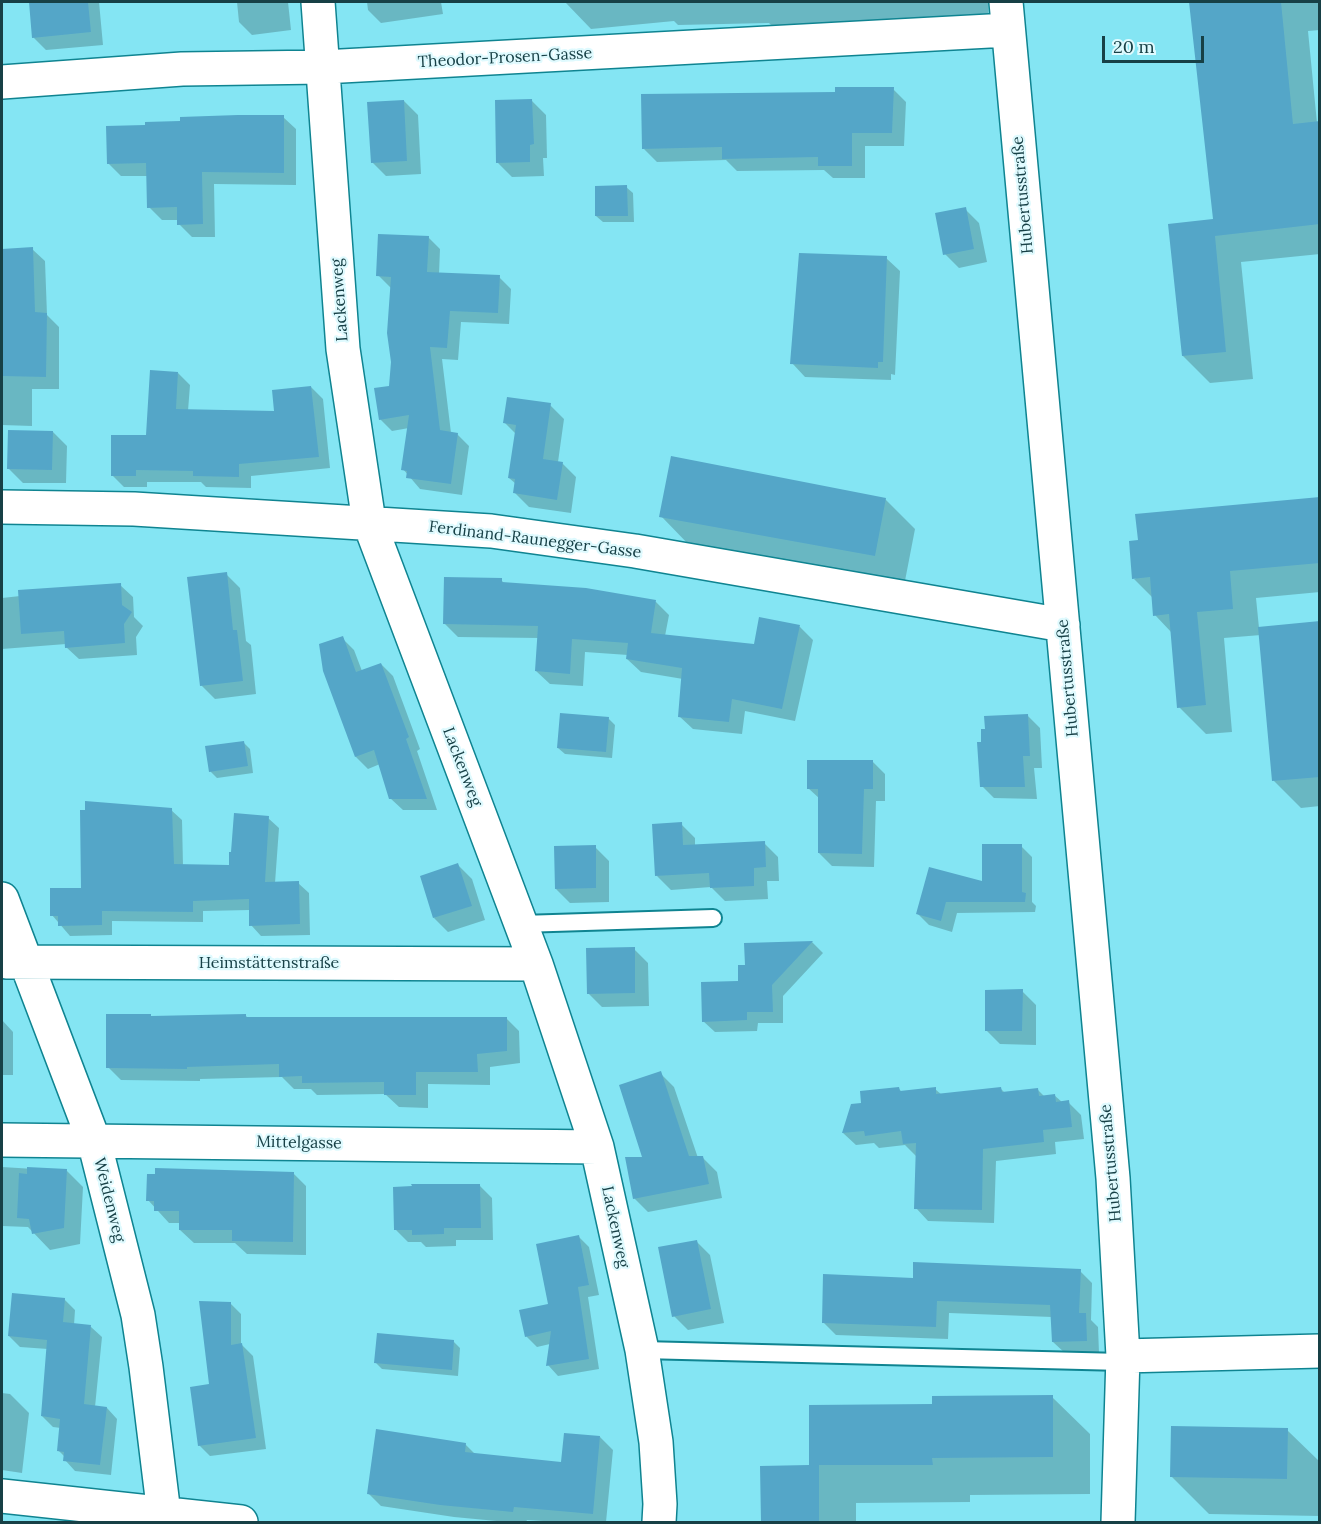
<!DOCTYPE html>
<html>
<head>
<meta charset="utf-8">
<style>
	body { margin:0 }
	#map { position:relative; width:1321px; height:1524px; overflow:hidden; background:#84e5f3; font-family:Lora,serif }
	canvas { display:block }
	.frame { position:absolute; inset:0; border:3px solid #174046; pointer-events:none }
	.scale { position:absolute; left:1102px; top:36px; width:102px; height:27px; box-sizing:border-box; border:3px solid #174046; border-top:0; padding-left:8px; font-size:18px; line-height:21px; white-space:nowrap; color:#174046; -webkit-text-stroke:4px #dffafe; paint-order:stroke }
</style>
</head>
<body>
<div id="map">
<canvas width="1321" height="1524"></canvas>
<div class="frame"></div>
<div class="scale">20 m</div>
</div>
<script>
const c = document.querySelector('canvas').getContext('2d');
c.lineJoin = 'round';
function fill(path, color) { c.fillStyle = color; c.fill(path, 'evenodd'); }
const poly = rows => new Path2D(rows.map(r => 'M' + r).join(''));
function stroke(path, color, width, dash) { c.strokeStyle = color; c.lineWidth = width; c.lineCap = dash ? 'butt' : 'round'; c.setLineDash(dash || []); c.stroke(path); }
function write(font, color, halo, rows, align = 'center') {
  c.font = font + ' Lora,serif'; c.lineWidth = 4.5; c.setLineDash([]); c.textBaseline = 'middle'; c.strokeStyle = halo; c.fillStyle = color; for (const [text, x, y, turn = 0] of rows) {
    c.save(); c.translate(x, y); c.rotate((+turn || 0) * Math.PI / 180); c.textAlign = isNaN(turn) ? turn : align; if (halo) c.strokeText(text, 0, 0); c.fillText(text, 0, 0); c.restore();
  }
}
fill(poly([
	[30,2,99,2,103,45,46,50,33,37],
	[237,2,288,2,291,30,252,35,239,22],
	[367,2,441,2,443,14,381,23,368,10],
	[565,2,988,2,989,27,773,27,769,23,678,25,674,21,591,29],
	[1190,2,1320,2,1320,30,1308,31,1317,123,1320,122,1320,254,1241,262,1253,379,1210,383,1183,356,1214,220],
	[893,89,906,102,904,146,865,146,865,178,833,178,824,170,737,171,726,160,657,162,644,149,837,94],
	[404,101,418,115,421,174,386,176,372,162],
	[532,101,546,115,547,158,543,158,544,176,512,177,498,163],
	[283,117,296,129,296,185,214,184,215,237,192,237,179,224,179,220,162,220,149,207,148,176,121,176,108,163,147,126],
	[626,187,633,193,634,222,603,222,596,216],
	[965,209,979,223,987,262,959,268,945,254],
	[428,237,440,249,439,274,499,277,511,289,509,324,461,322,458,360,442,359,451,433,457,434,469,446,462,495,420,489,403,469,409,428,392,431,380,419,391,387,393,362,391,288,378,275],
	[32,249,45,261,47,315,59,327,59,389,32,389,32,426,2,425,2,250],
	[886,258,900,271,895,375,891,374,891,380,805,377,792,363],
	[178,373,190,385,188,411,275,413,311,387,323,399,330,468,251,476,251,488,206,487,201,482,147,482,147,487,124,487,112,475,148,437],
	[550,405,564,419,558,462,562,463,576,477,571,513,529,507,515,493,516,484,509,478,516,434,505,423],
	[53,432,67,446,66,483,23,483,9,469],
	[885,499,915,529,904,586,691,547,661,516],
	[1320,499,1320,592,1256,598,1259,628,1320,623,1320,806,1301,808,1274,781,1261,635,1224,638,1232,732,1206,734,1179,707,1172,633,1155,615,1153,598,1134,579],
	[226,574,240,588,246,641,251,645,256,694,215,699,201,685],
	[501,580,505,584,656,602,669,615,665,636,755,645,760,619,800,627,813,640,795,721,745,711,742,734,693,729,679,716,683,679,641,672,627,659,628,655,585,652,583,686,550,684,536,671,539,638,458,637,444,623],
	[120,585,133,597,134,617,143,626,136,637,137,655,79,659,66,647,66,644,2,649,2,598],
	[342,638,354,650,362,671,381,664,393,676,420,749,417,751,437,810,403,810,390,798,380,764,368,769,356,757],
	[1027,715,1040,728,1042,768,1034,768,1037,799,994,798,982,786],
	[608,718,615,725,612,758,565,754,558,748],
	[243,742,250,749,253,773,217,778,210,771],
	[872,761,885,774,885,801,876,801,874,867,832,866,819,853,820,799,808,788],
	[171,810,182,820,183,866,230,866,268,818,279,828,275,883,298,883,309,893,310,935,261,936,251,925,250,910,203,911,203,922,112,921,112,935,70,936,52,915],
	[681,824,695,838,695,846,764,843,778,857,779,881,767,881,768,899,725,901,711,887,671,890,657,876],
	[1021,846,1032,857,1032,902,1036,906,1035,912,957,913,952,932,929,925,918,914,984,883],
	[595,847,609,861,609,902,570,903,556,889],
	[458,865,472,879,485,920,448,932,434,918],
	[812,942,823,953,783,996,783,1023,758,1023,757,1031,715,1032,703,1021,740,983,747,966,746,944],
	[634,949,648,963,649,1006,602,1007,588,993],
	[1022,991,1036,1005,1036,1045,1000,1044,986,1030],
	[245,1015,249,1019,506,1018,519,1031,520,1063,490,1067,490,1085,428,1084,428,1108,399,1107,385,1094,317,1095,311,1089,294,1089,282,1077,200,1079,200,1081,121,1080,108,1067,152,1018],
	[2,1020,13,1032,13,1075,2,1075],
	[660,1073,674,1087,698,1158,703,1158,717,1172,722,1198,648,1212,634,1198,644,1158],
	[898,1088,902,1092,935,1089,942,1095,1001,1089,1005,1093,1038,1090,1045,1097,1054,1095,1062,1102,1068,1102,1081,1115,1084,1139,1055,1142,1056,1154,996,1161,994,1223,928,1221,916,1208,917,1157,905,1145,879,1148,874,1143,856,1145,843,1133,852,1106,863,1104],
	[2,1167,67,1171,83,1187,80,1244,50,1250,28,1227,2,1226],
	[293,1173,306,1186,306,1255,247,1254,235,1243,194,1243,180,1230,181,1223,169,1223,148,1200],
	[480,1186,492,1198,493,1240,456,1240,456,1246,426,1247,421,1242,408,1242,396,1230],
	[578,1236,589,1247,599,1295,588,1297,599,1369,558,1376,548,1365,550,1344,537,1347,526,1336,550,1305],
	[696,1241,710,1255,724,1323,688,1330,674,1316],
	[1080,1271,1092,1283,1091,1320,1098,1327,1099,1353,1066,1354,1053,1342,1052,1317,949,1313,948,1339,836,1335,823,1322,914,1279],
	[64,1299,75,1310,74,1325,91,1327,102,1337,95,1407,107,1408,117,1419,111,1475,75,1471,65,1460,65,1457,58,1450,61,1428,53,1427,42,1416,48,1349,20,1347,9,1336],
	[230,1303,241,1314,241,1344,253,1356,266,1449,210,1456,199,1445,211,1386],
	[453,1341,460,1348,458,1376,382,1369,376,1363],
	[2,1393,10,1394,29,1413,22,1473,2,1470],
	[1052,1397,1090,1434,1090,1494,970,1495,970,1502,856,1503,856,1522,762,1522,762,1467,810,1467],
	[1287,1430,1320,1462,1320,1516,1209,1514,1171,1476],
	[600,1437,613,1450,606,1522,559,1522,527,1520,526,1522,507,1522,454,1517,381,1506,368,1493,465,1444,476,1455,562,1464]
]), '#0003');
fill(poly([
	[29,2,88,2,91,32,32,38],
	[1189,2,1281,2,1293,124,1320,121,1320,224,1215,236,1226,352,1182,356,1168,224,1213,219],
	[835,87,894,87,892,133,852,133,852,166,818,166,818,157,722,159,722,147,642,149,641,94,835,92],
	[532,99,534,144,530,145,530,162,496,163,495,100],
	[404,100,407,161,371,163,367,102],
	[238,115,284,115,284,173,202,172,203,224,177,225,177,207,147,208,146,163,107,164,106,126,145,125,145,122,180,121,180,117],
	[627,185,628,216,595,216,595,186],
	[966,207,974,249,943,255,935,213],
	[378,234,429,236,427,272,500,275,498,313,450,311,447,348,430,347,440,430,458,433,451,484,406,478,407,471,401,470,409,415,379,420,374,388,389,386,391,362,387,333,391,277,376,276],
	[33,247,35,312,47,313,46,377,2,376,2,249],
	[799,253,887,256,883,362,878,362,878,368,790,364],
	[150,370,178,372,176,409,274,411,272,390,311,386,319,457,239,464,239,477,193,476,193,471,136,470,136,476,111,476,111,435,146,435],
	[507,397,551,403,543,459,563,462,557,500,513,493,515,479,508,478,516,425,503,423],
	[8,430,53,431,52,470,7,469],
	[671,456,886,498,875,556,659,517],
	[1320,497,1320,563,1230,571,1233,609,1197,612,1206,705,1177,708,1169,614,1153,616,1150,577,1132,579,1129,541,1138,540,1135,514],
	[227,572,233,630,237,630,243,681,200,686,187,577],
	[444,577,502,578,502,582,586,588,656,600,651,633,754,644,759,617,800,625,782,709,732,699,729,722,678,717,682,668,626,659,628,643,572,639,570,674,535,671,538,626,443,624],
	[121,583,122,605,132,612,124,624,125,643,65,648,64,631,21,634,18,590],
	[1320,621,1320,777,1272,781,1258,627],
	[343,636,356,672,381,663,409,737,406,739,427,799,389,799,374,750,355,757,323,671,319,644],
	[560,713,609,717,606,752,557,748],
	[1028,714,1030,756,1023,756,1025,787,980,787,977,742,981,742,981,729,985,729,984,716],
	[244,741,248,766,209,772,205,746],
	[807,760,873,760,873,789,864,789,862,854,818,853,818,789,807,789],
	[85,801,172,808,174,864,229,865,229,852,231,852,234,813,269,816,265,882,299,881,300,924,249,926,249,899,193,901,193,912,102,911,102,925,58,926,58,916,50,916,50,888,81,888,80,810,85,810],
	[682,822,683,845,765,841,766,867,754,868,754,886,710,888,709,873,655,876,652,824],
	[982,844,1022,844,1022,892,1026,893,1025,902,946,902,941,921,916,914,929,867,982,881],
	[596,845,596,888,555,889,554,846],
	[458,863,472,906,433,918,420,876],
	[813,941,772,985,773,1012,747,1012,747,1020,702,1022,701,982,738,981,738,965,745,965,744,943],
	[635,947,635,993,587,994,586,948],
	[1023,989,1022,1031,985,1031,985,990],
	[106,1014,151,1014,151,1016,246,1014,246,1017,507,1017,507,1051,477,1054,478,1072,416,1072,416,1095,384,1095,384,1082,302,1083,302,1076,279,1077,279,1064,187,1067,187,1069,106,1068],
	[661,1071,689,1156,703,1156,709,1184,633,1199,625,1157,642,1157,619,1085],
	[899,1087,900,1091,936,1087,936,1094,1001,1087,1002,1092,1038,1088,1039,1096,1055,1094,1056,1102,1069,1100,1072,1127,1043,1130,1044,1142,983,1149,982,1210,914,1209,916,1143,903,1144,901,1131,865,1136,864,1131,842,1133,851,1104,861,1103,860,1091],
	[27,1167,67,1169,64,1228,32,1234,29,1219,17,1218,19,1173,27,1174],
	[155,1168,294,1172,293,1242,232,1241,232,1230,179,1230,179,1211,154,1211,154,1201,146,1201,147,1174,155,1174],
	[411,1184,480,1184,481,1228,444,1228,444,1234,412,1235,412,1230,394,1230,393,1187,412,1186],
	[579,1235,589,1285,578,1287,589,1359,546,1366,551,1331,525,1337,519,1310,548,1304,536,1244],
	[697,1240,711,1309,672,1317,658,1247],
	[913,1262,1081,1269,1079,1313,1086,1313,1087,1341,1052,1342,1050,1305,937,1301,936,1327,822,1323,823,1274,913,1278],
	[12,1293,65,1298,63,1322,91,1325,84,1404,107,1407,100,1465,63,1461,64,1452,57,1451,60,1419,41,1416,47,1340,8,1336],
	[199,1301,231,1302,231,1345,242,1343,256,1438,198,1446,190,1387,209,1384],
	[377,1333,454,1340,452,1370,374,1363],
	[1053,1395,1053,1457,932,1458,933,1465,819,1465,819,1522,761,1522,760,1466,809,1465,809,1405,932,1404,932,1396],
	[1171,1426,1288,1428,1287,1479,1170,1477],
	[376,1429,466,1443,465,1452,561,1462,564,1433,600,1436,593,1514,514,1507,513,1512,440,1505,367,1494]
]), '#54a6c8');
const service = poly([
	[521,924,713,918],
	[642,1350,1122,1362]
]);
const minor = poly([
	[318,2,343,349,369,522,536,964,597,1147,642,1350,656,1442,660,1504,659,1522],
	[1006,2,1113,1178,1123,1356,1118,1522],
	[2,82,182,69,323,67,1008,30],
	[2,507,134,509,491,531,635,551,1063,625],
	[2,899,94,1141,138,1315,146,1367,164,1514],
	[6,962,536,964],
	[2,1140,597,1147],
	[1123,1356,1320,1351],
	[2,1496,241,1522]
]);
stroke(service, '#0f8491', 20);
stroke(minor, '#0f8491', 36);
stroke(service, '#fff', 16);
stroke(minor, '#fff', 33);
write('16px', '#174046', '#dffafe', [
	["Theodor-Prosen-Gasse",505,58,-3],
	["Hubertusstraße",1023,195,-95],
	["Lackenweg",340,300,-94],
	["Ferdinand-Raunegger-Gasse",535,540,7],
	["Hubertusstraße",1068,678,-95],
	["Lackenweg",462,767,69],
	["Heimstättenstraße",269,963],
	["Mittelgasse",299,1143,1],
	["Hubertusstraße",1111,1163,-95],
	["Weidenweg",109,1200,76],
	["Lackenweg",615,1227,78]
]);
</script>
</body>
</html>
